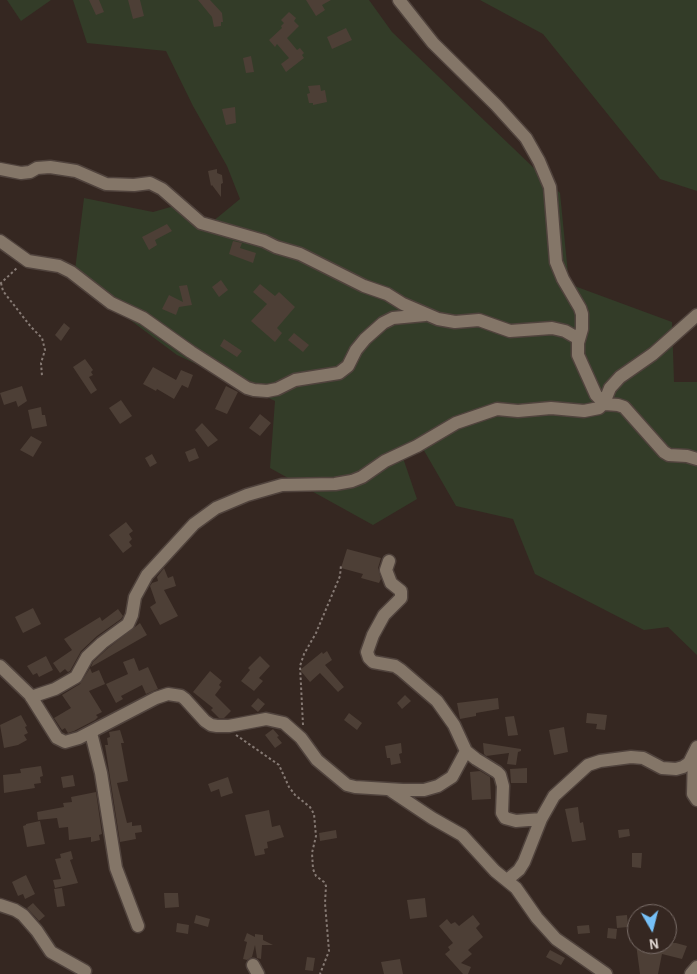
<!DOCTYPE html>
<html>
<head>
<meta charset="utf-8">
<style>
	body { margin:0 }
	#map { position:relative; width:697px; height:974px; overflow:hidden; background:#352721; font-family:"Alegreya Sans",sans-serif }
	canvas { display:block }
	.north { position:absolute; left:627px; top:904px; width:50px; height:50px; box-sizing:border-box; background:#352721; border:1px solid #796d68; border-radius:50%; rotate:172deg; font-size:14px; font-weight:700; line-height:20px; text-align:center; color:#e0d7d2 }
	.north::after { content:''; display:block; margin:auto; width:18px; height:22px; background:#76c0f7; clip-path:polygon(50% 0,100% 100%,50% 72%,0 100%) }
</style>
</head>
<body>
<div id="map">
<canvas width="697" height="974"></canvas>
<div class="north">N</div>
</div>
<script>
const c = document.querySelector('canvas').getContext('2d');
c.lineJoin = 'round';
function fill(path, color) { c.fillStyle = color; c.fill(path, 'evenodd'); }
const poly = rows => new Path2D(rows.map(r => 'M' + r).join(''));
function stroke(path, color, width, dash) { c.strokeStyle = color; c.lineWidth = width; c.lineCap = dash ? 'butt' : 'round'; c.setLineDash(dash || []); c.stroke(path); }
fill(poly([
	[7,0,51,0,21,21],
	[73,0,369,0,392,32,560,193,569,284,672,322,674,382,697,382,697,655,668,627,644,630,535,574,513,519,456,506,422,447,402,455,417,499,373,525,270,468,275,401,177,355,74,278,84,198,153,212,174,206,206,227,240,199,227,166,193,106,166,51,87,43],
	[480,0,697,0,697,191,660,179,543,34]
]), '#333c28');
fill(poly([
	[89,0,99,0,104,12,96,15],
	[128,0,140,0,144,16,133,19],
	[198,0,210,0,222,13,223,22,221,22,221,26,214,27,212,17],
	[306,0,331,0,322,5,325,10,316,16],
	[289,12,296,18,294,21,299,26,287,38,297,50,300,48,304,53,302,55,304,58,286,72,281,64,289,58,277,44,275,47,269,40,282,28,281,26,284,23,281,20],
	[346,28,352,40,332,49,327,37],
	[251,56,254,72,246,73,243,58],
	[320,85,321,91,325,90,327,102,313,105,313,103,309,103,307,94,310,93,308,86],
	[235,107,236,123,226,125,222,109],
	[217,169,217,173,222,175,223,183,221,184,221,197,212,185,211,186,208,171],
	[167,224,172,231,155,240,157,245,149,250,142,237],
	[233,241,242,243,240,248,256,253,253,263,229,254],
	[221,280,228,290,219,297,212,287],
	[260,284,275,296,279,292,295,307,277,328,282,333,275,342,251,321,267,304,253,292],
	[187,285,192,305,179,307,176,315,162,309,169,295,183,302,179,286],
	[64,323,70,328,61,341,55,335],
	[294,333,309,345,303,352,288,340],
	[224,339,242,351,237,357,220,346],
	[85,359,93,370,91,372,93,375,89,377,97,390,91,394,73,367],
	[153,367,176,380,181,370,193,375,188,388,182,385,174,399,157,389,156,391,143,384],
	[22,386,27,401,18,407,16,401,4,405,0,393],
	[226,386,238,392,227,414,215,409],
	[121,400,132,416,120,424,109,408],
	[41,407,42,415,45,415,47,426,32,429,28,410],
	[260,414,271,423,260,436,249,428],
	[202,423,218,440,208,447,195,430],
	[31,436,42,442,33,457,20,450],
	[195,448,199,458,189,462,185,452],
	[152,454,157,463,150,467,145,458],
	[126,522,133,531,129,534,132,539,129,542,132,546,123,553,109,535],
	[347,549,381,558,378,568,381,579,379,583,361,578,363,574,341,568],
	[164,568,168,578,173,576,176,586,164,590,178,616,160,625,150,607,156,603,150,586,152,583,158,581,157,577],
	[33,608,41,624,23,633,15,617],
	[118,609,123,616,121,619,97,636,81,651,70,671,68,672,65,669,60,673,53,663,72,650,64,639,100,617,102,621],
	[140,623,147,635,91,667,93,662,107,649],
	[327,651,332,660,325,665,344,687,338,692,320,673,310,682,300,670,322,652,323,654],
	[46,656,53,670,39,677,37,673,33,675,27,666],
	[260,656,270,666,259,678,263,681,254,691,241,681,250,670,248,668],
	[134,658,139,671,148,667,158,689,146,694,142,685,121,696,123,699,116,703,106,684,128,674,123,662],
	[90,668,92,673,99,670,105,684,89,691,102,712,96,715,98,717,95,720,74,731,68,733,65,728,62,730,54,718,71,708,62,695,80,684],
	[210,671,222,681,219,685,221,687,215,695,231,711,224,718,219,718,211,710,213,708,193,692],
	[405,695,411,701,402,709,397,703],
	[258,698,265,704,258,712,251,706],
	[498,698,499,709,476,713,476,716,460,719,457,703],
	[349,713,362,723,357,730,344,720],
	[587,713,607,715,605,730,596,729,597,724,586,723],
	[21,715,27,726,25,727,28,733,24,735,27,740,18,745,4,748,0,725],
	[514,716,518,735,508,736,505,717],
	[564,727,568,752,554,755,549,730],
	[273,729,279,736,277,737,282,743,275,748,265,735],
	[120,730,124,743,121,743,128,781,117,783,127,823,132,822,132,826,141,825,142,832,135,833,136,839,120,842,105,745,108,745,107,738,110,737,109,732],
	[401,743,402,753,399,754,401,763,391,765,390,758,387,758,385,746],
	[483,743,521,749,521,751,518,752,516,765,507,764,509,753,486,756,484,754],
	[41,766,43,776,40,777,41,783,34,784,35,788,4,793,3,775,21,773,20,769],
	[527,768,527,783,511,783,510,769],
	[480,771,490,777,491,799,472,800,470,772],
	[73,775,75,786,63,788,61,777],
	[228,777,233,793,221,797,219,789,211,792,208,784],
	[96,792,102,834,99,835,100,840,91,842,91,837,69,840,68,827,59,828,57,818,38,820,37,812,64,807,63,803,72,802,71,797],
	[578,807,580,823,583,822,586,840,572,842,565,809],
	[269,810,272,827,280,825,284,837,267,842,268,848,264,849,265,854,255,856,245,815],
	[40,821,45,844,27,847,23,826,26,825,26,824],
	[629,829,630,836,619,838,618,830],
	[336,830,337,838,320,841,319,833],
	[71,851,73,859,70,860,78,883,55,888,53,880,61,879,55,859,61,858,60,854],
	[632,853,642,853,641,868,632,867],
	[26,875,35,894,25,899,23,894,18,896,12,882],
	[62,888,65,906,57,907,54,889],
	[164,893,178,893,179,907,165,908],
	[425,898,427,917,410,919,407,900],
	[33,903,45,916,39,921,27,908],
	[196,915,210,919,208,927,194,923],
	[473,915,480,924,476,928,483,937,468,950,472,954,461,963,471,967,468,974,463,974,445,954,450,950,448,947,453,943,439,926,447,919,451,924,455,922,459,926],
	[627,915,628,927,617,928,616,916],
	[177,923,189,925,188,934,176,932],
	[589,925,590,933,578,934,577,926],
	[608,928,617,929,616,939,607,938],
	[247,933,255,937,255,934,263,935,263,940,273,945,262,945,261,959,257,958,255,945,252,957,247,960,243,959,247,942,244,941],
	[676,943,687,946,682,959,662,954,658,974,640,974,636,944],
	[550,950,565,958,561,965,546,957],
	[307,957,315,958,313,971,305,970],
	[400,959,403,974,384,974,381,962]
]), '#4d3f36');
const minor = poly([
	[399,0,433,43,496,105,526,138,539,161,550,187,556,262,563,279,580,308,582,314,582,329,578,343,578,355,596,395,605,404,618,405,624,407,664,452,669,455,687,456,697,459],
	[0,169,21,173,30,172,37,168,50,167,76,171,106,184,134,185,150,183,162,189,201,223,264,241,276,247,300,254,364,286,387,294,403,304,438,319,455,322,479,320,510,331,552,328,565,331,579,339],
	[0,241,28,261,59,266,71,272,111,303,143,318,191,352,247,388,254,390,267,391,277,389,295,380,339,373,348,366,356,350,365,339,383,323,393,318,425,315],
	[389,561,386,570,391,583,401,591,401,598,384,615,373,635,367,652,369,658,373,662,395,666,401,670,437,701,454,725,466,751,476,759,497,772,500,775,503,786,502,813,505,818,516,821,541,819],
	[0,666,30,695,57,738,65,742,79,738,156,698,168,694,181,696,185,699,205,721,211,725,217,726,229,726,266,719,284,723,301,738,317,760,347,785,355,787,403,790,424,790,438,786,452,777,466,751],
	[31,697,55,689,76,677,87,657,102,643,128,624,132,615,135,597,147,575,194,524,216,508,247,495,282,485,335,484,352,481,362,477,385,461,417,446,456,423,497,409,518,411,551,408,584,411,599,408,604,403,610,388,620,377,653,354,697,315],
	[91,733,101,773,116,868,138,926],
	[694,754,693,794,697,800],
	[390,790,432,818,462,835,495,871,516,888,537,918,556,939,606,974],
	[507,880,519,870,524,862,541,819,554,796,588,765,600,761,631,757,643,758,662,768,676,769,683,767,689,763,697,747],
	[0,905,15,910,23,915,37,931,51,952,85,971],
	[253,965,258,974],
	[691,974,697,967]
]);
stroke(minor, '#50433d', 15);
stroke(poly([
	[1,283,3,291,31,327,42,338,45,350,41,363,42,376],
	[0,284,18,267],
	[303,725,300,666,304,654,316,633,340,576,341,565],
	[236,735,279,765,289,787,295,795,310,807,314,814,316,836,312,853,313,869,316,876,324,882,326,886,325,903,329,951,320,974]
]), '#867a74', 2, [2.5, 2.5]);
stroke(minor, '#847668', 12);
</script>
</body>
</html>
